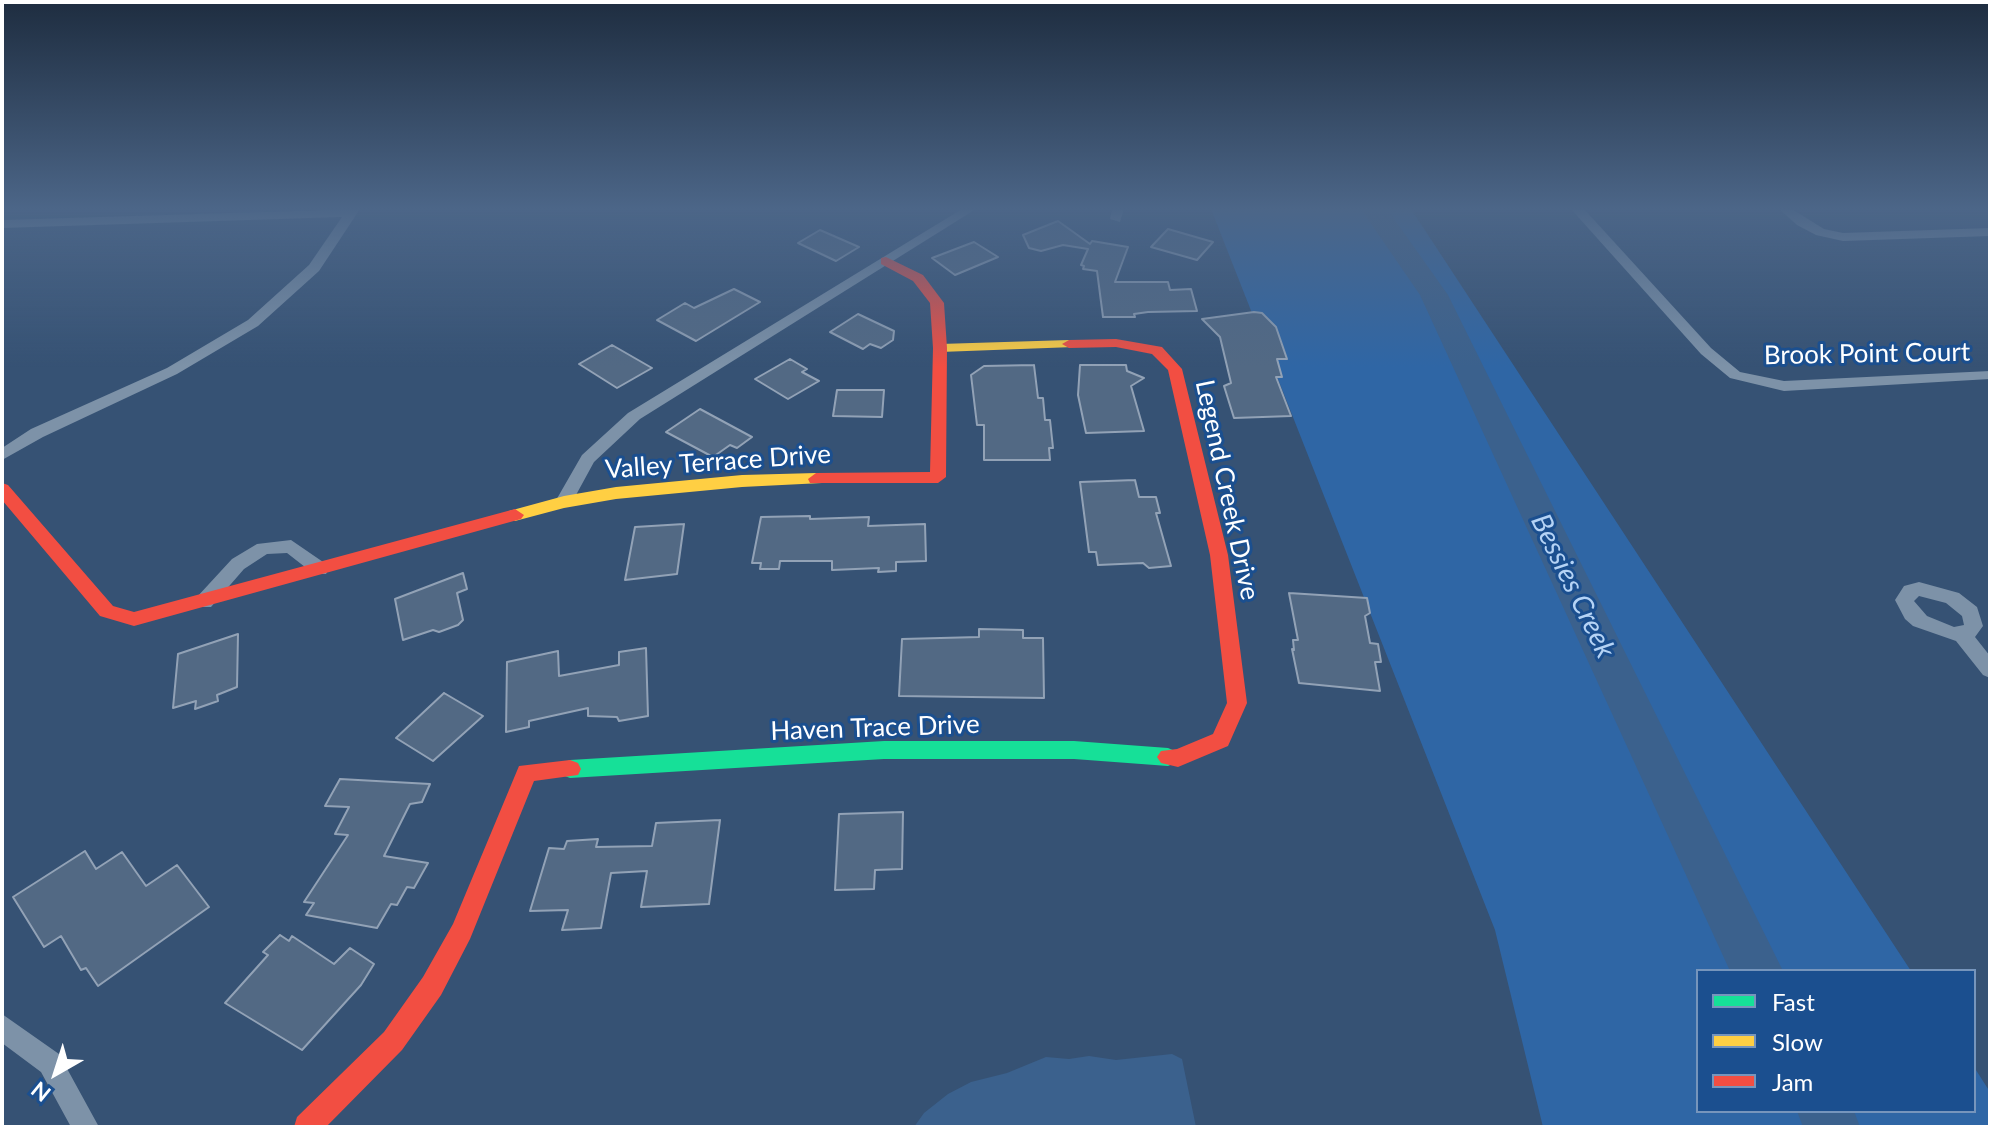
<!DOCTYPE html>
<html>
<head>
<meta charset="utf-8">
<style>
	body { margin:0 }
	#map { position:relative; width:1992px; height:1129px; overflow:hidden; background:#365274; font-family:Lato,sans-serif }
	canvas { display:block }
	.frame { position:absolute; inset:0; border:4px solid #fff; pointer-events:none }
	.legend { position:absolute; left:1696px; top:969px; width:280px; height:144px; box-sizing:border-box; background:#1b4f8f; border:2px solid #7695bc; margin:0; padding:10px 14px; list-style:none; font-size:24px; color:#fff }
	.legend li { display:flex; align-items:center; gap:16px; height:40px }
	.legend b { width:40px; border:2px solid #7695bc }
	.north { position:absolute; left:16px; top:1033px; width:80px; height:80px; -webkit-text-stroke:6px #1b4f8f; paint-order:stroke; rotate:219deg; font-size:22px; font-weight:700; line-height:32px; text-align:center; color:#fff }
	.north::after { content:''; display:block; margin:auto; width:28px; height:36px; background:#fff; clip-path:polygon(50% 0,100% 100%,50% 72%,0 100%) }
</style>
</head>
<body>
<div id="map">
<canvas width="1992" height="1129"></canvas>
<div class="frame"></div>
<ul class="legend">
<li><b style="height:10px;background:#16e098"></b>Fast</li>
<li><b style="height:10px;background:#ffcf43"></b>Slow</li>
<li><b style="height:10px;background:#f24e42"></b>Jam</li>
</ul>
<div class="north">N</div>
</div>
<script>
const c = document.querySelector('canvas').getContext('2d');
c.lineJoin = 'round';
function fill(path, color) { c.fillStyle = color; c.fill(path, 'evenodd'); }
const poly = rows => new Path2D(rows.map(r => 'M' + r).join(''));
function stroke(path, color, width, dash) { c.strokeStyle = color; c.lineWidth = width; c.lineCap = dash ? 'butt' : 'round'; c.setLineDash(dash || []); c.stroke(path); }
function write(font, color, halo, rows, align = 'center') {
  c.font = font + ' Lato,sans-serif'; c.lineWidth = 6; c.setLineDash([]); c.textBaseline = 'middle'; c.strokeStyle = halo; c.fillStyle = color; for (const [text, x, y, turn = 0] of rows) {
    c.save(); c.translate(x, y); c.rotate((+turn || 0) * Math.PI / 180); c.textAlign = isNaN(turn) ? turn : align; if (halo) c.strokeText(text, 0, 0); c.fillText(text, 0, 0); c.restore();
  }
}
fill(poly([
	[1211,209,1411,209,1911,971,1698,971,1698,1111,1974,1111,1974,1067,1990,1092,1990,1127,1543,1127,1495,930]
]), '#2f66a5');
fill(poly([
	[1172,1054,1182,1059,1196,1127,914,1127,924,1113,948,1094,971,1082,1007,1073,1046,1057,1069,1059,1089,1056,1116,1060]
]), '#3b618d');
fill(poly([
	[1361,209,1387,209,1448,295,1783,971,1730,971,1420,295,1361,209],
	[1797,1111,1854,1111,1860,1127,1803,1127,1797,1111]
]), '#3b618d');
const building = poly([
	[1058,221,1090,244,1092,241,1128,247,1115,282,1168,282,1170,290,1191,289,1197,311,1148,312,1134,314,1135,317,1103,317,1097,271,1083,269,1084,266,1081,265,1088,249,1063,245,1041,251,1029,248,1023,235,1058,221],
	[1168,229,1213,242,1197,260,1151,247,1168,229],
	[820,230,859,247,836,261,798,243,820,230],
	[974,242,998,257,955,275,932,258,974,242],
	[734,289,760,302,696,341,657,320,685,303,694,308,734,289],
	[1254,312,1262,313,1276,327,1287,359,1277,359,1282,377,1276,377,1291,416,1234,418,1224,386,1231,383,1220,337,1202,319,1254,312],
	[858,314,894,331,893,340,881,348,870,344,863,349,830,332,858,314],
	[612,345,652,368,617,388,579,364,612,345],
	[790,359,807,369,802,372,819,381,788,399,755,379,790,359],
	[1034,365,1038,398,1043,398,1045,420,1050,420,1053,448,1049,448,1050,460,984,460,984,425,977,425,971,375,984,366,1034,365],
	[1080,365,1126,365,1127,371,1144,378,1131,386,1144,431,1086,433,1078,395,1080,365],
	[837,390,884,390,882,417,833,416,837,390],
	[700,409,752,437,737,448,730,445,713,457,666,432,700,409],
	[1135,480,1139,497,1156,497,1160,513,1156,513,1171,566,1149,568,1143,563,1098,565,1096,552,1089,552,1080,482,1135,480],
	[810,516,810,519,869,517,868,526,925,524,926,561,896,562,896,571,878,572,879,568,832,570,832,561,780,561,779,569,760,569,761,563,752,563,761,517,810,516],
	[684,524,677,574,625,580,635,527,684,524],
	[463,573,467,589,457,593,463,620,458,625,439,632,433,630,403,640,395,599,463,573],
	[1289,593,1367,598,1370,613,1365,616,1370,643,1378,644,1381,662,1375,662,1380,691,1299,683,1292,649,1294,650,1293,640,1298,640,1289,593],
	[979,629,1023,630,1023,638,1043,638,1044,698,899,696,902,639,979,637,979,629],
	[238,634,237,687,217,695,218,701,195,709,196,701,173,708,178,654,238,634],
	[646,648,648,716,619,721,617,717,588,716,588,708,529,721,529,727,506,732,507,662,558,651,559,676,619,665,619,652,646,648],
	[444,693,483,716,433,761,396,738,444,693],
	[340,779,430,784,422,802,410,804,384,856,428,863,414,888,407,887,397,905,391,904,377,928,306,915,314,903,304,902,348,835,335,834,349,807,325,806,340,779],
	[903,812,902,869,875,870,874,889,835,890,839,814,903,812],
	[720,820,709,904,641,907,647,871,611,873,601,928,562,930,568,910,530,911,549,848,564,849,567,841,598,839,596,847,652,846,656,823,720,820],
	[85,851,96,869,122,852,146,886,177,865,209,907,98,986,86,968,81,970,61,936,44,947,13,897,85,851],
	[280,935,289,941,292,936,334,964,350,948,374,964,361,985,302,1050,225,1003,268,955,263,952,280,935]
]);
fill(building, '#526984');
stroke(building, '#92a2b6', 2);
fill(poly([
	[360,209,319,271,258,326,177,374,43,437,2,460,2,448,31,429,167,368,248,320,309,265,342,217,2,228,2,220,360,209],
	[962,209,976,209,640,419,594,462,570,506,558,506,555,502,582,455,628,413,962,209],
	[1112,209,1124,209,1120,222,1110,219,1112,209],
	[1571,209,1584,209,1711,348,1740,372,1784,381,1990,371,1990,379,1784,391,1730,378,1701,354,1571,209],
	[1779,209,1792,209,1824,229,1843,233,1990,228,1990,236,1843,241,1816,235,1797,225,1779,209],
	[291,540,326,564,329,569,326,574,314,574,287,553,267,554,244,569,211,607,197,607,195,602,197,597,232,559,257,544,291,540],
	[1919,582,1959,593,1977,607,1983,626,1975,637,1990,656,1990,678,1983,675,1956,641,1913,626,1905,619,1895,600,1904,586,1919,582],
	[1919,596,1946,603,1962,616,1964,625,1954,627,1927,616,1914,601,1919,596],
	[2,1014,59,1054,99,1127,71,1127,41,1072,2,1043,2,1014]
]), '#7d92a8');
fill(poly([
	[884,741,1074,741,1168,748,1175,751,1179,757,1175,763,1168,766,1074,759,884,759,570,778,562,775,559,769,562,763,570,760,884,741]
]), '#16e098');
fill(poly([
	[1069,340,1074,341,1074,347,940,352,933,348,940,344,1069,340],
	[816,473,824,479,822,483,742,487,616,499,564,508,515,521,506,515,509,511,564,496,616,487,742,475,816,473]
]), '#ffcf43');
fill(poly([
	[886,257,923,275,944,303,947,348,946,477,938,483,810,483,808,479,816,473,930,472,933,348,930,303,913,281,881,264,881,258,886,257],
	[1116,339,1162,347,1182,369,1228,555,1247,703,1228,746,1178,767,1161,763,1157,757,1161,751,1177,749,1213,734,1227,703,1210,555,1168,370,1152,354,1116,347,1069,348,1062,344,1069,340,1116,339],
	[2,483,8,485,113,606,134,612,515,509,524,515,521,519,134,626,100,616,2,500,2,483],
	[570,760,578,763,581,769,578,775,534,781,470,939,441,995,402,1050,326,1127,294,1127,297,1117,384,1032,423,977,453,924,519,766,570,760]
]), '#f24e42');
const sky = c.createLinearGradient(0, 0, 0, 367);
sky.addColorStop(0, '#1e2d40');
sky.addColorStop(0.57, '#4c6688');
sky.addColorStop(1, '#4c668800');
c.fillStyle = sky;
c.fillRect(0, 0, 1992, 367);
write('26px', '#fff', '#1b4f8f', [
	["Brook Point Court",1867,354,-1],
	["Valley Terrace Drive",718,462,-4],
	["Legend Creek Drive",1227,490,78],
	["Haven Trace Drive",875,728,-2]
]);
write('italic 28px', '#b5d3f5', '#1b4f8f', [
	["Bessies Creek",1573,586,64]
]);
</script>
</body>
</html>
